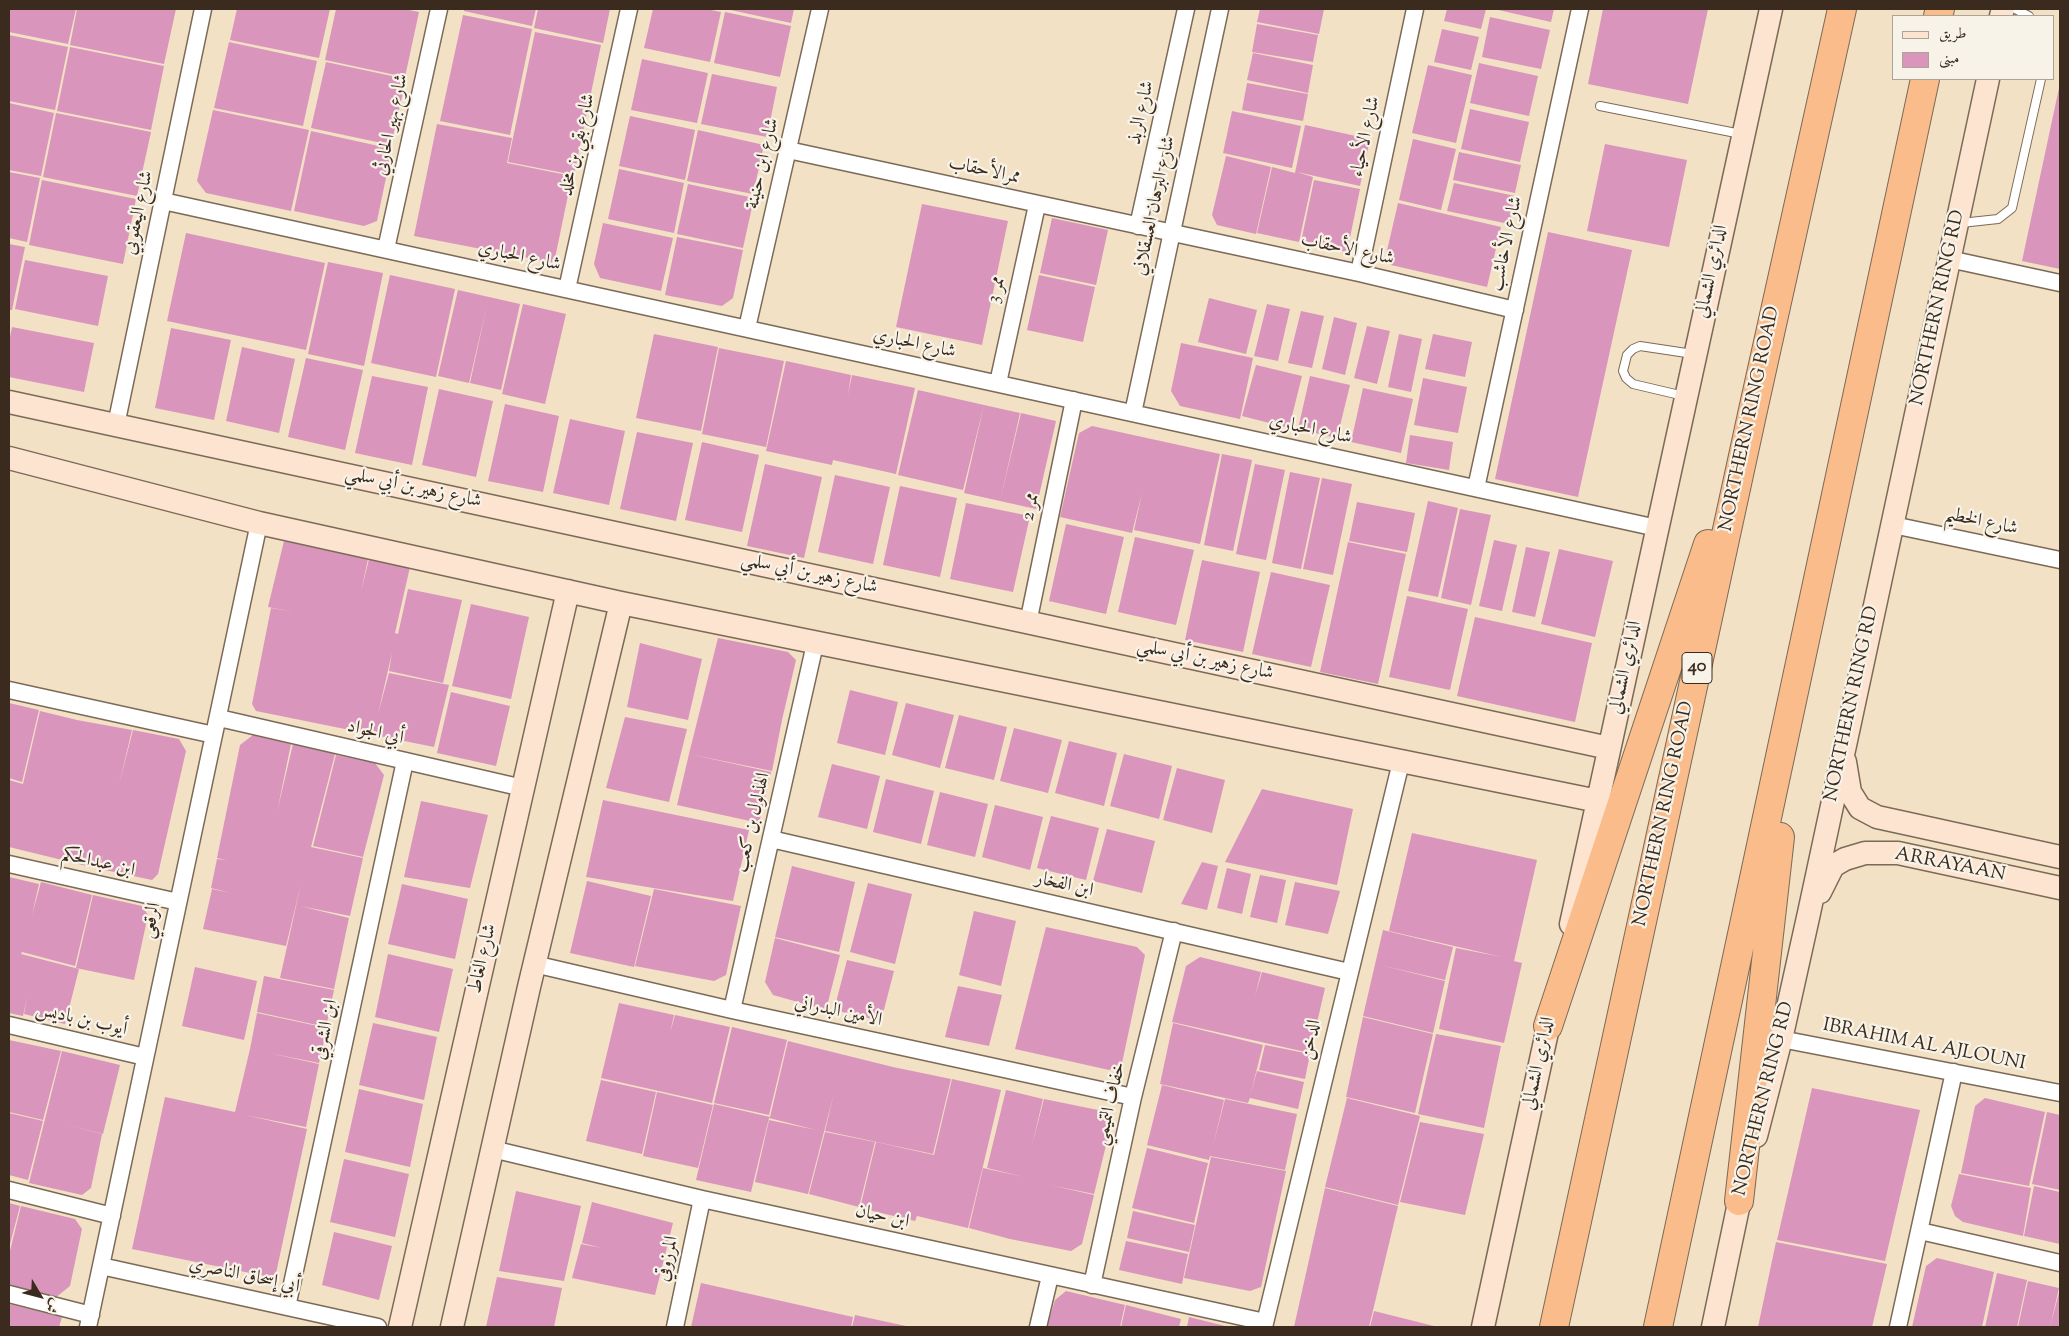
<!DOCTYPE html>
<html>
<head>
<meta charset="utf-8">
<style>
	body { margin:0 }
	#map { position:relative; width:2069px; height:1336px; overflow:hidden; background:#f2e1c4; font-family:"Sorts Mill Goudy",Amiri,serif }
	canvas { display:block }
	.frame { position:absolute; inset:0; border:10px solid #3b2a1e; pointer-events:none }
	.legend { position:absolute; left:1892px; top:15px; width:162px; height:65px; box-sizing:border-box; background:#f7f3e8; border:1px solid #aca397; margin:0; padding:6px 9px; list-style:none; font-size:15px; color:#3b2a1e }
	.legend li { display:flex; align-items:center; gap:10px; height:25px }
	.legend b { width:25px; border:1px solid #aca397 }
	.north { position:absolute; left:15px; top:1271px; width:50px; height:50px; -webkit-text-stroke:4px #f7f3e8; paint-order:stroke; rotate:127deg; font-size:14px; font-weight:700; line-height:20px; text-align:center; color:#3b2a1e }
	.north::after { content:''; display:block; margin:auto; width:18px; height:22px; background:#3b2a1e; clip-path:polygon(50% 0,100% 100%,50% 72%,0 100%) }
</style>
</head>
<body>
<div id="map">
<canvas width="2069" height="1336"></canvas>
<div class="frame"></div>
<ul class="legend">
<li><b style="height:6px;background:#fde4d1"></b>طريق</li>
<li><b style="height:14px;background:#da95bd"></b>مبنى</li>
</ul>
<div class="north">ش</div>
</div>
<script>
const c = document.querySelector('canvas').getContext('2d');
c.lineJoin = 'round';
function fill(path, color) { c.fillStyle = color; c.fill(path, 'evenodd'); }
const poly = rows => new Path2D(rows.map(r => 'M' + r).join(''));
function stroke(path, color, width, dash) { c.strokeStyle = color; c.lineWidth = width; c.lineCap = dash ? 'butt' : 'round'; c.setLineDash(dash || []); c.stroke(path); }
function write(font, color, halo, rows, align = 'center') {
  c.font = font + ' "Sorts Mill Goudy",Amiri,serif'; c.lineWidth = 4.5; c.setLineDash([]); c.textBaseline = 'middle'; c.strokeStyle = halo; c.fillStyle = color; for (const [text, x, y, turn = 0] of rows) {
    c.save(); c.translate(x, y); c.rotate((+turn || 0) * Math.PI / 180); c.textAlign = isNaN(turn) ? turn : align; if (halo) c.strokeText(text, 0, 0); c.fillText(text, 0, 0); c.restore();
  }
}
fill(poly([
	[9,9,76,9,68,44,9,32],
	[77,9,176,9,164,64,70,45],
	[237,9,330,9,319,58,230,40],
	[336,9,404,9,419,12,405,77,325,60],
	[464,9,536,9,532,26,464,11],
	[538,9,610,9,603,43,534,28],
	[653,9,706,9,721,12,710,62,644,48],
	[726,9,794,9,791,23],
	[1260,9,1324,9,1319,34,1257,22],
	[1447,9,1486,9,1481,29,1444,21],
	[1494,9,1554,9,1551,22],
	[1603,9,1708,9,1688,104,1588,84],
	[725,12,791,26,780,77,714,63],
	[463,15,532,29,510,135,440,121],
	[1490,17,1550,30,1541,69,1482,57],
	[1257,24,1318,35,1313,62,1252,52],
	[1442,29,1479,37,1471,70,1434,62],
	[535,32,601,45,574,175,508,162],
	[9,35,68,47,55,110,9,101],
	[229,42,317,61,303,126,214,108],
	[70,47,164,66,151,130,57,111],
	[1253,53,1313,65,1308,93,1247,80],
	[642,59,708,73,697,123,631,110],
	[326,62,406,79,391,145,311,128],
	[1479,63,1538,76,1529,116,1470,103],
	[1428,65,1472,75,1456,143,1412,133],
	[712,74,777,87,767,137,701,124],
	[1247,83,1308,94,1303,121,1242,110],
	[2059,88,2060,88,2060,269,2022,261],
	[9,103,54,113,41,176,9,170],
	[1470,109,1529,122,1520,162,1461,149],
	[213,110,309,130,291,211,206,193,197,181],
	[1232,111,1301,126,1292,168,1223,153],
	[56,113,151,132,137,196,43,177],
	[630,116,695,130,685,180,619,166],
	[437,124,512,138,507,163,572,176,554,263,414,236],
	[1305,125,1370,139,1360,186,1297,172,1313,177,1299,242,1257,233,1272,167,1295,173],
	[698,130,764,145,753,194,687,181],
	[311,131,392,149,377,221,364,226,294,211],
	[1413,139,1456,149,1441,210,1399,200],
	[1605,144,1687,160,1669,247,1587,231],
	[1459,152,1521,165,1515,193,1453,180],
	[1226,156,1271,167,1256,234,1217,225,1212,215],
	[619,169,684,183,674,233,608,219],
	[9,172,40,178,27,242,9,238],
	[42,180,136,199,123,264,29,245],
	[1314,180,1360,189,1347,252,1301,242],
	[1454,183,1515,196,1509,224,1447,211],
	[688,184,754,198,743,248,677,234],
	[1398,203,1501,227,1487,287,1391,265,1386,255],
	[922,204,1008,221,982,345,896,327],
	[1052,218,1108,230,1096,285,1040,273],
	[603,223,673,238,661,291,600,278,594,264],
	[1548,232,1632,250,1578,497,1495,479],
	[186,233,325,263,306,350,167,321],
	[677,237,743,250,733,298,722,306,665,295],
	[9,244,25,247,12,310,9,310],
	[25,260,108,276,98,326,15,309],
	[328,262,383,273,364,366,308,354],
	[390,275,455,289,436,377,371,363],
	[1039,275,1095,287,1083,342,1027,330],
	[458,290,520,304,501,390,470,383,487,305,469,383,438,376],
	[1209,298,1257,310,1246,354,1198,342],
	[523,304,566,314,545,404,502,394],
	[1267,304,1290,309,1278,361,1254,356],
	[1301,311,1324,316,1312,368,1288,363],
	[1334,317,1357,323,1345,375,1322,369],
	[1367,326,1390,331,1377,384,1354,378],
	[12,327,94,343,84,392,9,377,9,342],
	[171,328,231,340,214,420,155,408],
	[654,334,718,347,701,431,636,418],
	[1399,334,1422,339,1411,392,1388,387],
	[1433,334,1472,342,1465,377,1425,369],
	[1181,343,1253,358,1240,419,1180,406,1171,391],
	[242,347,295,359,279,433,226,421],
	[719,348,784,361,766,447,702,434],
	[306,358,363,370,345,450,288,437],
	[786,361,851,375,848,395,852,375,915,388,896,474,833,460,832,465,766,451],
	[1256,365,1302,376,1289,428,1242,416],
	[372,376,428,387,412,465,355,453],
	[1310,376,1350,385,1337,438,1298,429],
	[1423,378,1467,387,1458,433,1414,425],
	[1363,388,1413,399,1401,453,1351,442],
	[439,389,493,401,476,477,422,465],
	[918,390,984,405,963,490,898,475],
	[505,404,559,416,543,492,488,481],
	[984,405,1020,413,1000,501,964,493],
	[1021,413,1056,421,1036,509,1000,501],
	[570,419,625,431,609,505,553,493],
	[1092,426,1220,454,1200,544,1134,530,1142,493,1132,533,1060,517,1079,433],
	[637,432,693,443,676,521,620,509],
	[1410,435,1453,442,1449,470,1406,463],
	[702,442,759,455,742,532,685,520],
	[1222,454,1252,460,1233,551,1204,545],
	[765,464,822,477,804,558,747,546],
	[1255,464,1285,470,1266,560,1236,554],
	[1290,472,1320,478,1301,569,1272,563],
	[835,475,890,487,873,564,818,552],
	[1322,478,1352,484,1333,575,1303,569],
	[900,486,957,498,940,577,883,565],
	[1428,501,1458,508,1438,597,1408,591],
	[1357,502,1415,513,1407,552,1349,541],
	[966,503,1030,516,1013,592,950,579],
	[1460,509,1491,515,1471,605,1441,598],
	[1066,524,1124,537,1106,614,1049,601],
	[1135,537,1194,550,1176,625,1118,612],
	[1494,540,1517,545,1502,611,1479,606],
	[284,541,368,559,361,592,369,559,410,567,395,633,398,634,408,589,462,600,443,683,389,671,392,653,378,714,389,673,449,685,434,747,256,711,252,704,271,608,294,612,268,607],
	[1348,542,1406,554,1378,684,1320,672],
	[1526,547,1550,552,1535,617,1512,612],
	[1559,549,1613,561,1595,637,1541,624],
	[1202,560,1260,572,1243,652,1185,640],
	[1271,572,1330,585,1311,667,1252,654],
	[1407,596,1468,609,1450,690,1389,677],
	[471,604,529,617,511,699,452,686],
	[1475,617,1592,643,1575,722,1457,696],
	[718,638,788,652,796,660,782,720,759,715,782,720,772,771,689,754],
	[640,643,702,659,688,720,627,707],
	[850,690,898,702,885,755,837,743],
	[451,692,510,706,496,766,437,753],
	[9,703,39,710,22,782,9,778],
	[906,703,954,715,940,768,892,755],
	[40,711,77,720,132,730,119,785,133,730,179,739,186,751,158,874,152,880,100,869,103,854,99,869,9,847,9,780,23,784],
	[959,715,1007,727,994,780,945,768],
	[625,717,687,729,669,802,606,788],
	[1014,728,1062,740,1048,793,1000,781],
	[253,735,291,744,277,812,293,744,335,754,311,847,363,858,357,885,350,916,300,906,349,918,334,989,280,978,301,884,286,946,203,929,212,889,231,893,211,888,217,859,226,860,217,858,240,745],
	[1069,741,1117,753,1104,806,1055,793],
	[689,754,771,772,759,823,677,805],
	[1124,754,1172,766,1159,819,1110,806],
	[336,755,375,763,384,775,363,857,313,846],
	[832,764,880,776,867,829,818,817],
	[1177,768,1225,780,1212,833,1163,820],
	[886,779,934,791,921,844,873,832],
	[1262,789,1353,809,1337,885,1225,862],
	[940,792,988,804,975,857,927,845],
	[603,800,749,830,733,901,586,877],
	[421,801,488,815,470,888,404,877],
	[995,805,1043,817,1030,870,982,857],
	[1051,816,1099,828,1086,880,1037,868],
	[1107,829,1155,841,1142,893,1093,881],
	[1412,833,1537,860,1514,961,1522,963,1504,1043,1439,1029,1456,948,1502,957,1389,931],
	[1202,862,1218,866,1207,910,1181,904],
	[792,866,855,882,839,952,775,937],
	[1227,868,1251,874,1242,914,1217,908],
	[1260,875,1286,880,1277,923,1250,917],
	[9,877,39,884,32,915,41,882,92,895,75,966,22,952,21,954,79,969,65,1024,24,1014,27,997,23,1016,9,1013],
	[587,881,651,896,634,967,570,953],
	[1295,882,1340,891,1328,934,1285,925],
	[868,883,912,894,895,964,850,952],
	[402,884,468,899,455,959,388,944],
	[654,889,741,906,726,975,714,981,635,966],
	[93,895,142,906,148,915,134,980,76,968],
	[974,911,1016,921,1001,986,959,975],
	[1046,927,1137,947,1145,955,1122,1063,1109,1070,1015,1049],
	[1383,930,1453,947,1445,980,1380,965,1445,981,1433,1033,1363,1016],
	[775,938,840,955,826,1010,773,995,765,982],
	[388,954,453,969,439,1032,375,1017],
	[1200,957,1261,972,1255,996,1262,972,1325,988,1310,1053,1172,1022,1186,966],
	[847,960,894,971,881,1021,834,1010],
	[195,967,257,981,244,1040,182,1026],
	[264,976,334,990,326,1027,257,1012],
	[958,986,1002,995,989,1046,945,1037],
	[619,1003,674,1015,670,1033,675,1015,730,1027,712,1103,601,1078],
	[257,1013,327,1028,319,1063,269,1053,319,1064,306,1127,245,1115,307,1129,275,1278,132,1249,165,1097,235,1112,250,1049],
	[1363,1017,1433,1034,1415,1113,1346,1097],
	[373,1023,437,1037,424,1100,359,1085],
	[1173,1023,1263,1045,1250,1096,1257,1071,1304,1082,1298,1109,1250,1098,1248,1103,1160,1084],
	[732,1027,787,1040,769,1115,714,1103],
	[1436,1034,1501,1046,1484,1128,1418,1114],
	[9,1040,61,1051,43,1120,9,1112],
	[788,1041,893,1067,951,1079,933,1154,825,1131,834,1093,808,1194,755,1182,769,1120,816,1130,769,1118,751,1192,696,1180,714,1104,770,1117],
	[1265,1045,1310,1054,1305,1079,1259,1070],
	[62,1051,120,1065,103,1134,60,1123,102,1134,91,1188,82,1195,29,1183],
	[952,1079,1001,1090,983,1166,934,1155],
	[601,1080,656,1092,642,1154,586,1141],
	[1162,1085,1224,1100,1213,1146,1225,1099,1297,1114,1285,1170,1210,1156,1209,1160,1147,1145],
	[1812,1088,1920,1110,1885,1261,1777,1240],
	[359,1089,423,1104,410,1167,345,1152],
	[1006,1090,1043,1099,1032,1145,1044,1099,1103,1111,1112,1121,1094,1194,1050,1185,1094,1195,1082,1244,1071,1251,1010,1239,969,1228,983,1168,1024,1177,987,1168],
	[657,1092,713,1105,698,1168,643,1156],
	[1347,1098,1420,1116,1398,1205,1325,1187],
	[1985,1098,2045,1112,2029,1186,1961,1173,1975,1106],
	[2047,1112,2060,1115,2060,1190,2032,1184],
	[9,1113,43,1121,28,1180,9,1175],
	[1420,1122,1484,1134,1465,1215,1400,1202],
	[825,1132,875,1142,859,1207,809,1194],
	[876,1142,983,1166,968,1228,917,1216,915,1221,860,1208],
	[1147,1148,1208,1163,1194,1223,1132,1208],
	[1211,1157,1286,1171,1261,1287,1250,1291,1184,1278],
	[344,1159,409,1174,395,1237,330,1222],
	[1959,1174,2031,1188,2023,1236,1963,1222,1955,1216,1951,1206],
	[2034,1186,2060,1192,2060,1244,2024,1236],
	[1325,1188,1398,1206,1369,1327,1294,1327],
	[516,1191,581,1206,564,1281,499,1271],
	[592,1202,673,1223,655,1295,572,1278,581,1244,602,1248,582,1243],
	[9,1203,20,1206,9,1248],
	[21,1206,75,1219,82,1229,70,1286,55,1298,9,1290,9,1255],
	[1133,1211,1195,1225,1189,1252,1127,1238],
	[334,1232,392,1246,379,1300,322,1285],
	[1126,1241,1188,1254,1182,1284,1119,1270],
	[1776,1242,1887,1264,1872,1327,1758,1327],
	[1937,1258,1994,1272,1982,1327,1912,1327,1926,1266],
	[1997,1273,2027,1280,2017,1327,1985,1327],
	[497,1277,562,1288,554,1327,486,1327],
	[2028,1281,2059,1288,2050,1327,2018,1327],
	[701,1283,853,1317,851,1327,691,1327],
	[2060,1289,2060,1327,2050,1327],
	[1066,1291,1125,1305,1120,1327,1047,1327,1055,1300],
	[9,1304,62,1317,59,1327,9,1327],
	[1126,1305,1181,1319,1179,1327,1121,1327],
	[1374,1311,1438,1327,1370,1327],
	[855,1315,906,1326,906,1327,852,1327],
	[1189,1317,1229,1327,1187,1327]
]), '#da95bd');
const lane = poly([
	[2015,9,2029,16],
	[1600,106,1741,134],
	[1961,223,1998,219,2012,208,2041,79],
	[1684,396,1633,384,1626,378,1623,371,1627,355,1633,349,1640,346,1693,354]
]);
const street = poly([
	[788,150,1359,273,1515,310],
	[163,201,1657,528],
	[1138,226,1186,9],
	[386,249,439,9],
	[1949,259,2060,283],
	[1359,273,1415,9],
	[567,289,629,9],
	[747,328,820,9],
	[998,383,1037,205],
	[1133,413,1220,9],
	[116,425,203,9],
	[1476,488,1580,9],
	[1893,525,2060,560],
	[1028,623,1074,400],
	[9,690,214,735],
	[219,718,523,788],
	[771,839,1349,972],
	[9,864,178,902],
	[534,964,732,1010,1133,1097],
	[732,1010,815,644],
	[9,1025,145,1057],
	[1781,1039,2060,1093],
	[492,1149,702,1199,1265,1322],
	[9,1190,112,1216],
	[1920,1231,2060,1263],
	[101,1266,378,1327],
	[1092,1285,1133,1097,1174,931],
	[9,1294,91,1315],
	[287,1307,405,761],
	[88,1327,259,523],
	[675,1327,702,1199],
	[1038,1327,1050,1276],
	[1264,1327,1401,762],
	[1898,1327,1954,1072]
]);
const secondary = poly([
	[2001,16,2003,9],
	[9,402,1609,748],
	[9,458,259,523,621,603,1598,801],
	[1845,762,1850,792,1860,808,1877,817,2060,857],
	[1820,892,1833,866,1845,859,1865,853,1898,853,2060,888],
	[1571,924,1771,9],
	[1756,1136,1781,1039,1809,913,1988,79],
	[400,1327,568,591],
	[452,1327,529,987,621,603],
	[1483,1327,1552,1009],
	[1713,1327,1743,1184]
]);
const highway = poly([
	[1938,16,1940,9],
	[1548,1026,1708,544],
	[1739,1201,1780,837],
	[1554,1327,1753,410,1842,9],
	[1658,1327,1925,79]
]);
stroke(lane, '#7b6a58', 10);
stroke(street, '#7b6a58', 19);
stroke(secondary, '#7b6a58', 25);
stroke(highway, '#7b6a58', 30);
stroke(lane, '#fff', 8);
stroke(street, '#fff', 16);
stroke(secondary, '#fde4d1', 22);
stroke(highway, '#fabc8b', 28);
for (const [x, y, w] of [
	[1697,668,30]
]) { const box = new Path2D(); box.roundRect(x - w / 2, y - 15.5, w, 31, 4); c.fillStyle = '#f7f3e8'; c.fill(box); stroke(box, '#3b2a1e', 1); }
write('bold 18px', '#3b2a1e', null, [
	["40",1697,668]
]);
write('19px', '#3b2a1e', '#f7f3e8', [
	["شارع الربذ",1143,113,-78],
	["شارع بهير الحارثي",393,125,-78],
	["شارع الأحياء",1367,137,-78],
	["شارع بقي بن مخلد",579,145,-77],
	["شارع ابن حنينة",764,164,-77],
	["ممرالأحقاب",984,172,12],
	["شارع البرهان العسقلاني",1156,206,-78],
	["شارع اليعقوبي",140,213,-78],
	["شارع الأخاشب",1508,244,-78],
	["شارع الأحقاب",1347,251,12],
	["شارع الحباري",519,258,12],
	["الدائري الشمالي",1713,272,-78],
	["ممر 3",998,290,-77],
	["NORTHERN RING RD",1939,308,-78],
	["شارع الحباري",914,345,12],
	["NORTHERN RING ROAD",1751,419,-78],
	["شارع الحباري",1310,431,12],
	["شارع زهير بن أبي سلمي",413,489,12],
	["ممر 2",1032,507,-78],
	["شارع الخطيم",1981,523,12],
	["شارع زهير بن أبي سلمي",809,575,12],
	["شارع زهير بن أبي سلمي",1205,661,12],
	["الدائري الشمالي",1627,668,-78],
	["NORTHERN RING RD",1853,704,-78],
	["أبي الجواد",375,734,13],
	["NORTHERN RING ROAD",1665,814,-78],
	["الهذلول بن كعب",754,823,-77],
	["ابن عبدالحكم",98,864,13],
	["ARRAYAAN",1950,866,11],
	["ابن الفخار",1064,886,13],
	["الرقعي",153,921,-78],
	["شارع الغاط",484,959,-77],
	["الأمين البدراني",838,1013,12],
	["أيوب بن باديس",81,1021,13],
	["ابن الشرقي",327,1030,-78],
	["الدخن",1312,1040,-77],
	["IBRAHIM AL AJLOUNI",1924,1046,11],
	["الدائري الشمالي",1540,1064,-78],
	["NORTHERN RING RD",1765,1099,-76],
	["خفاف التميمي",1112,1104,-77],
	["ابن حيان",882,1218,12],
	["المرزوقي",669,1259,-78],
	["أبي إسحاق الناصري",244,1277,12]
]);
</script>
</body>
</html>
